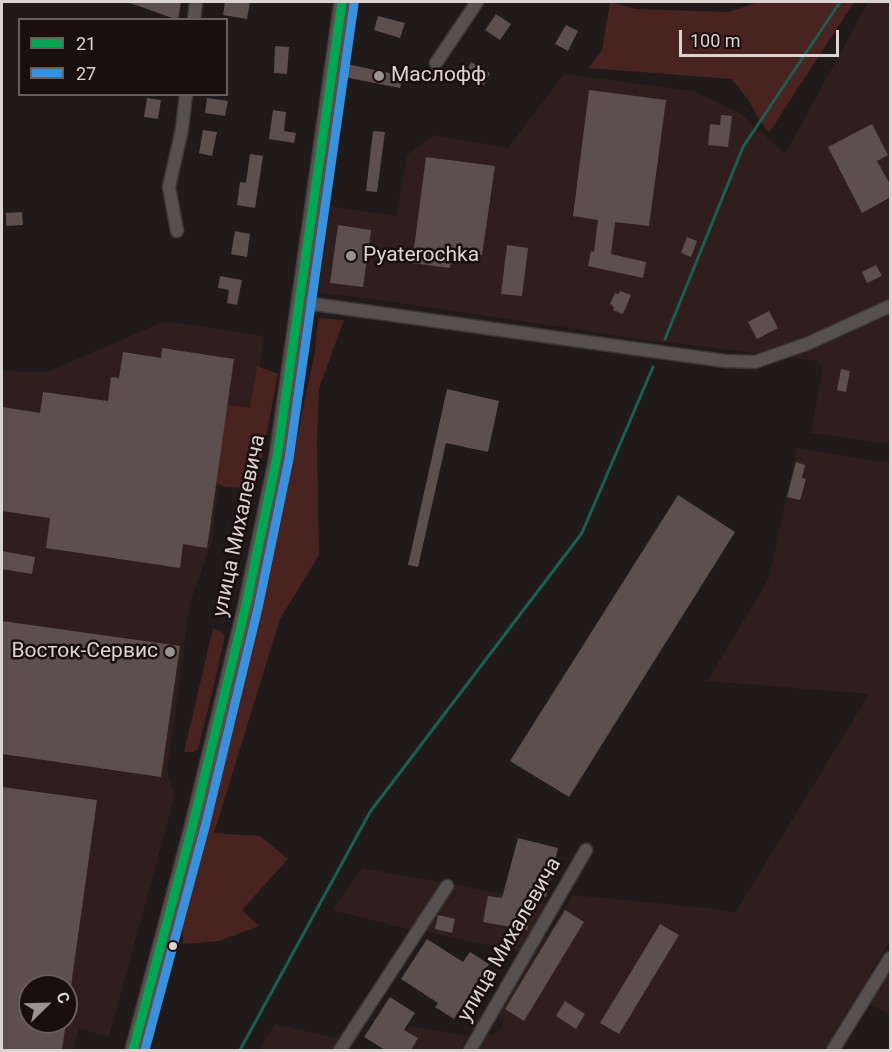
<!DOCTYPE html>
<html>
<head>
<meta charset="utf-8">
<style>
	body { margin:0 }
	#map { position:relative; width:892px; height:1052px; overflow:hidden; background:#201a1a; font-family:Roboto,sans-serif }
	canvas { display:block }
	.frame { position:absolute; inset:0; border:3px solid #dcd4d3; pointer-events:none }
	.legend { position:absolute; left:18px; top:18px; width:210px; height:78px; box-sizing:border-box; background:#1a0f0e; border:2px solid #685e5d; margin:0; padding:8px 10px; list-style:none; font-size:18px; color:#dcd4d3 }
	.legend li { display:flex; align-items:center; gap:12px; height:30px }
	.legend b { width:30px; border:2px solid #685e5d }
	.north { position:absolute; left:18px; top:974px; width:60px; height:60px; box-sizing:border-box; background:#1a0f0e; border:2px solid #685e5d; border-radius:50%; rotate:67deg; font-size:16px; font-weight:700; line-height:24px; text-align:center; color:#dcd4d3 }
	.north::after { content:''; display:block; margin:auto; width:21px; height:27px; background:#9a9392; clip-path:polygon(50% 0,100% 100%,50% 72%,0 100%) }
	.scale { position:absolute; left:679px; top:30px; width:160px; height:27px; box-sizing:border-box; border:3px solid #dcd4d3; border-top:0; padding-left:8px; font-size:18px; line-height:21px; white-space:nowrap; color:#dcd4d3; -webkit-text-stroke:4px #1a0f0e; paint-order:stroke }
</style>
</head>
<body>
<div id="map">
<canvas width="892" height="1052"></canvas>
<div class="frame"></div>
<ul class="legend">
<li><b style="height:8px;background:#00a651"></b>21</li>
<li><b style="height:8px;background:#3a90db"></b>27</li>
</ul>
<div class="north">С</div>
<div class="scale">100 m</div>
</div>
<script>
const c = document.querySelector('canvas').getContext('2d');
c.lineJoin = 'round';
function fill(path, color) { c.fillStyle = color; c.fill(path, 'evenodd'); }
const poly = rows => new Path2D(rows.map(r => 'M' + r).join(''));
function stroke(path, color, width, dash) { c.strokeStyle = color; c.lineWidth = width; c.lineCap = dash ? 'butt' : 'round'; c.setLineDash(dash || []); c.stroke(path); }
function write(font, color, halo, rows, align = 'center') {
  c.font = font + ' Roboto,sans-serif'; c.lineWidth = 5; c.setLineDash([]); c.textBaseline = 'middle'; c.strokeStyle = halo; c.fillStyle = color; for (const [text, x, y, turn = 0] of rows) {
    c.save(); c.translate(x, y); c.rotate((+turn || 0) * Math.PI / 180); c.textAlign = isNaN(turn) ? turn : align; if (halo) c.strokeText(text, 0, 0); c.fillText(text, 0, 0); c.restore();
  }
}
fill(poly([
	[868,2,890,2,890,444,811,433,822,372,819,361,640,339,379,300,319,293,330,206,396,216,407,155,434,135,508,148,564,74,693,91,740,113,785,154],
	[165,321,264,336,253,411,220,475,212,540,190,603,167,771,175,795,109,1037,79,1029,73,1050,2,1050,2,371,47,372],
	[30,986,66,986,66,1022,30,1022],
	[797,448,890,463,890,942,824,1050,476,1050,485,1036,501,1030,503,1021,497,1012,573,895,709,908,735,913,869,694,707,681,769,578],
	[362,868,441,882,411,930,332,910],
	[454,884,549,904,520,952,422,931],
	[890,970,890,1014,868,1004],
	[275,1024,341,1039,334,1050,259,1050],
	[409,1026,469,1036,460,1050,394,1050]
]), '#2f1e1d');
fill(poly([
	[610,2,636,9,728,12,759,2,854,2,769,133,760,121,749,101,732,79,589,68,602,50],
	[318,318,344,320,319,388,317,442,319,555,280,619,214,833,260,836,288,859,242,910,259,926,219,941,183,944,182,923,281,512,315,351],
	[257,366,278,374,258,479,252,486,244,488,224,487,216,482,227,405,250,408],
	[213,628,220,630,225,636,215,681,198,749,193,752,184,752]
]), '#482320');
stroke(poly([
	[665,339,743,147,840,2],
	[240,1050,370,812,582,533,653,367]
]), '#1b5f52', 3);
fill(poly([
	[130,2,181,2,178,20,130,3],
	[225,2,250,2,247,19,223,15],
	[496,14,511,24,500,40,485,30],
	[378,16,405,23,400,38,374,30],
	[566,25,578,31,568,51,555,44],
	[275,46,289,47,287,74,274,73],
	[471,62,490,73,484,85,465,75],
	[347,64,403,76,400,88,344,77],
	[589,90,666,100,649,226,615,222,611,254,646,262,643,278,588,266,591,251,594,252,598,220,573,216],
	[147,98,161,100,158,119,144,117],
	[207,98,228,101,225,116,205,113],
	[273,110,286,112,284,131,296,133,294,143,269,139],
	[721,115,732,116,728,147,708,145,710,124,720,125],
	[872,124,888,155,877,161,891,186,891,197,862,213,828,147],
	[203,130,217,132,212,156,199,153],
	[373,131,385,132,377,192,366,191],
	[250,154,263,156,255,208,237,205,240,182,246,183],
	[426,157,495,166,482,255,452,251,450,268,412,263],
	[22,212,23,225,6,226,6,213],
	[338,225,371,230,363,287,330,283],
	[235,231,250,234,247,257,231,254],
	[687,237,697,241,691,257,681,253],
	[507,245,528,248,522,296,501,294],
	[876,265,882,276,867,283,862,272],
	[220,276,242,280,237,305,227,303,229,290,218,288],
	[620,291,631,295,623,314,613,310,614,307,610,304,615,293,618,294],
	[769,311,778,328,757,339,748,322],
	[162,348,234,359,207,548,183,544,180,568,46,548,50,518,2,511,2,407,40,413,43,392,108,401,111,377,119,378,123,352,161,358],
	[841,369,850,371,846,392,837,390],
	[447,389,499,401,488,452,446,443,418,567,408,565],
	[796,462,805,465,802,478,806,479,800,500,787,497],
	[678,495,735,532,569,797,510,761],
	[2,551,35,557,32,574,2,569],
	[2,621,180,646,161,777,2,754],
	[2,787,97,800,71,986,30,986,30,1022,66,1022,62,1050,2,1050],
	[518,838,558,848,546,897,534,894,527,930,483,922,488,896,502,898],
	[565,910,584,922,524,1021,505,1009],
	[438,915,455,919,452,933,435,929],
	[660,924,679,935,619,1034,600,1023],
	[427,939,463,962,470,952,489,964,454,1019,435,1007,438,1003,401,979],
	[390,997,415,1013,404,1030,418,1038,411,1050,385,1050,364,1037],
	[565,1001,585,1014,576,1029,556,1016]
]), '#5d4f4e');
const minor = poly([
	[194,20,196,2],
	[436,63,477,2],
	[177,231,169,187,182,129,186,94],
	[299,302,681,355,725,361,755,362,809,343,890,306],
	[340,1050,447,886],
	[470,1050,586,850],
	[833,1050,890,958]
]);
const tertiary = poly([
	[133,1050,193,824,246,605,277,457,342,2]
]);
stroke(minor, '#3b3737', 15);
stroke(tertiary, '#3b3737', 18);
stroke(minor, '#565150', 12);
stroke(tertiary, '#565150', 15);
stroke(poly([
	[133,1050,193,824,246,605,277,457,342,2]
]), '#00a651', 9);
stroke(poly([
	[145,1050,205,827,258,608,289,459,354,4]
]), '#3a90db', 9);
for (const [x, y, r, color] of [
	[379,76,6,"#9a9392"],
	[351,256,6,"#9a9392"],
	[170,652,6,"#9a9392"],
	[173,946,5,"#dcd4d3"]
]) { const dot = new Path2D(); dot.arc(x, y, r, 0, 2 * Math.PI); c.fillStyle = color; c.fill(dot); stroke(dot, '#1a0f0e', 2); }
write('21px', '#dcd4d3', '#1a0f0e', [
	["Маслофф",391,76],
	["Pyaterochka",363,256],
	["Восток-Сервис",158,652,"right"]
], 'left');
write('21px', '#dcd4d3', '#1a0f0e', [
	["улица Михалевича",240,526,-78],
	["улица Михалевича",510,940,-60]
]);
</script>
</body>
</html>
